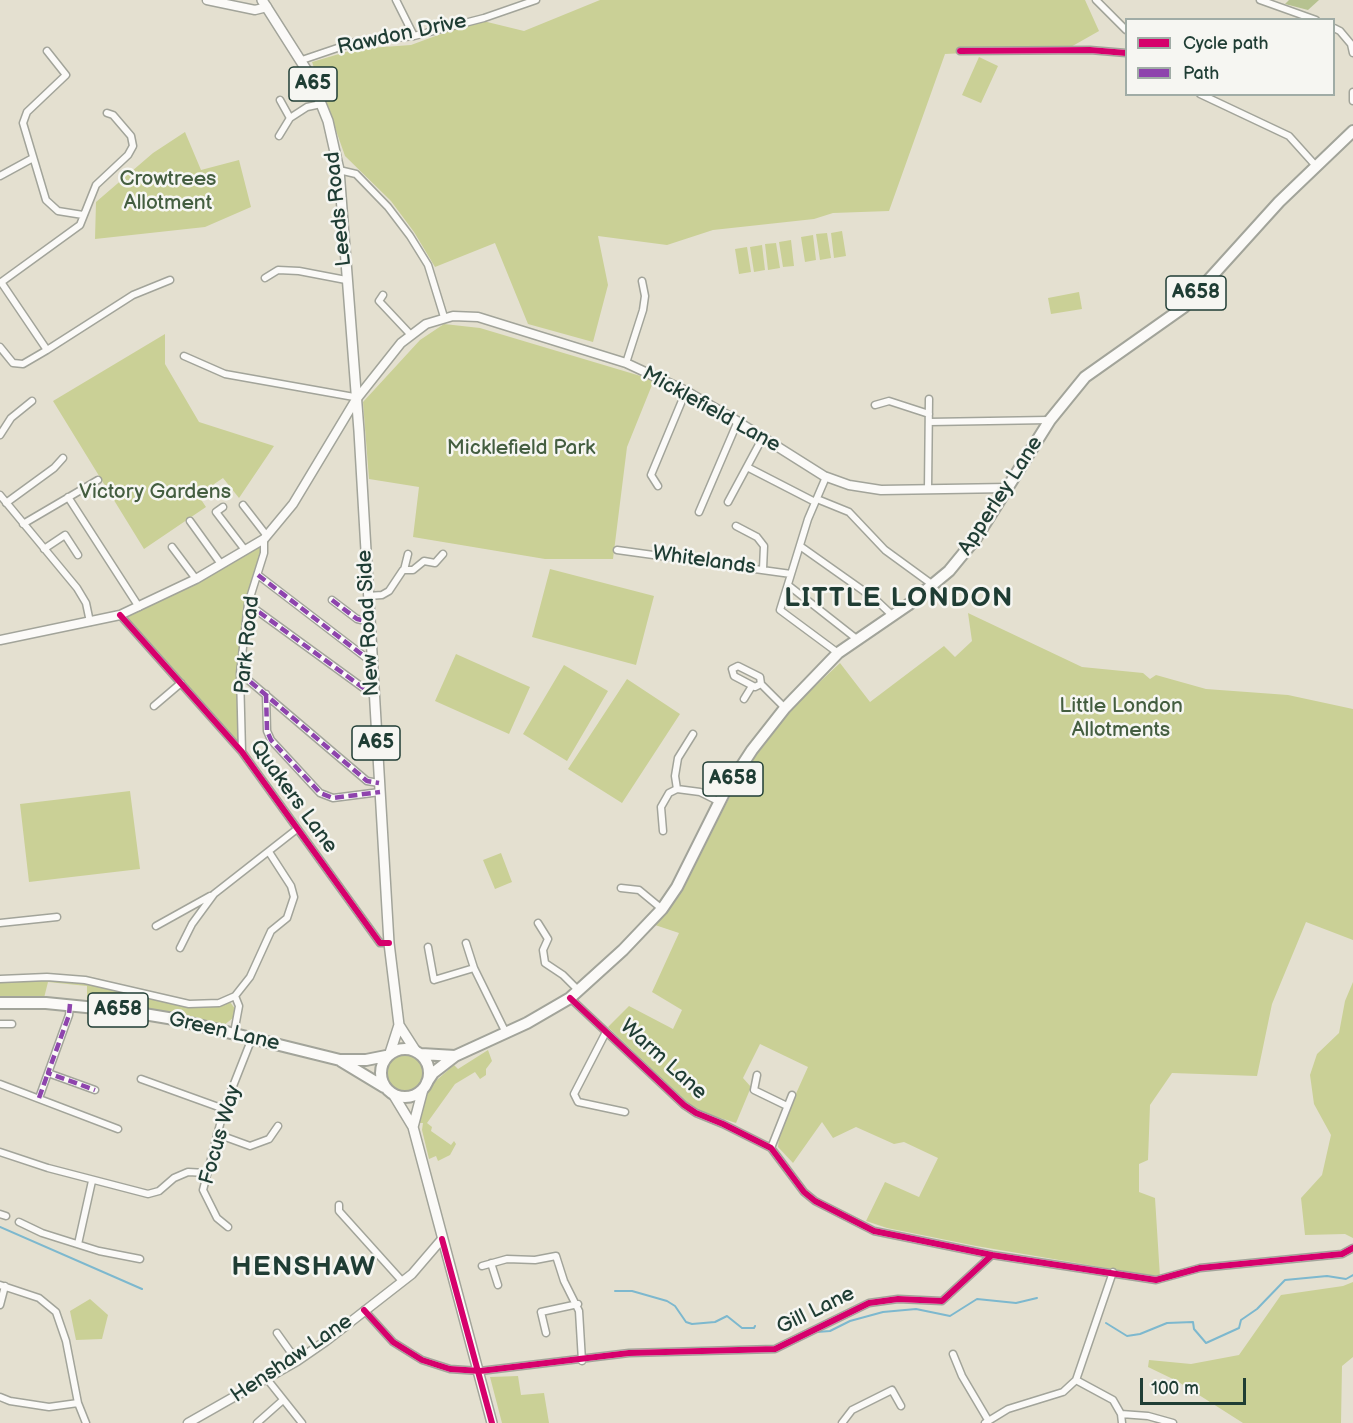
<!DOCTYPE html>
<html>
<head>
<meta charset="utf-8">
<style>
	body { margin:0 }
	#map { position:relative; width:1353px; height:1423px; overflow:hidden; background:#e4e0d0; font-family:"Balsamiq Sans",sans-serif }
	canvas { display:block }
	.legend { position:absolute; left:1125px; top:18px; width:210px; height:78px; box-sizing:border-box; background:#f6f6f2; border:2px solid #a0aca6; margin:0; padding:8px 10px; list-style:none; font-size:18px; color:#1f3d34 }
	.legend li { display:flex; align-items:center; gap:12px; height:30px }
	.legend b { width:30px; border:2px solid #a0aca6 }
	.scale { position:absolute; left:1140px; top:1378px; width:106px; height:27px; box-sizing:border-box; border:3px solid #1f3d34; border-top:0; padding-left:8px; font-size:18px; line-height:21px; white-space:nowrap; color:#1f3d34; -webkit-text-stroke:4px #f6f6f2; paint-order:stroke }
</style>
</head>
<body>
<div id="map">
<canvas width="1353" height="1423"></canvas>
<ul class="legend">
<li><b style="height:8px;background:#d6006c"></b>Cycle path</li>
<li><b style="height:8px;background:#8e44ad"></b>Path</li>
</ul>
<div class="scale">100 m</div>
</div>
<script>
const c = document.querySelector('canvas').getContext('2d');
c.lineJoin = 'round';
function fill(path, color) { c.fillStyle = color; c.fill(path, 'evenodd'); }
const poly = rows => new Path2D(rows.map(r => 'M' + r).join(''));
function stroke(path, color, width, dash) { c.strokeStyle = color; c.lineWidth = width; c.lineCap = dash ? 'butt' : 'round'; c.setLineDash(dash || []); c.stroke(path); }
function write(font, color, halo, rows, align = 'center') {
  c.font = font + ' "Balsamiq Sans",sans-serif'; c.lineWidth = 5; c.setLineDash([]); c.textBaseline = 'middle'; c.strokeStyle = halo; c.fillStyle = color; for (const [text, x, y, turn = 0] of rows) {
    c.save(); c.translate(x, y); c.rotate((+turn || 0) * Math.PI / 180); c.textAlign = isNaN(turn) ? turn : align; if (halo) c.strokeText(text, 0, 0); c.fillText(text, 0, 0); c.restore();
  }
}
fill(poly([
	[600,0,1085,0,1099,31,1069,48,945,54,889,211,833,213,814,219,713,230,667,245,598,236,608,285,593,342,528,324,495,243,435,267,414,232,391,201,345,156,312,62,356,49,411,45,479,20,524,31],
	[979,57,998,66,981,103,962,95],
	[185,132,201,170,239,160,251,207,205,227,95,239,96,202,153,153],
	[842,231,846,256,834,258,831,233],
	[827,233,831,258,820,260,816,234],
	[813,235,816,260,805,262,801,237],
	[791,240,794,266,783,267,779,242],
	[776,243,780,268,768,270,765,244],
	[762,245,765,270,754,272,750,247],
	[747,247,751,272,739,274,735,249],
	[1079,292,1082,309,1051,314,1048,298],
	[444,324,480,328,654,380,627,447,613,559,545,559,413,537,419,487,369,479,363,402,420,340],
	[165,334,165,364,199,422,274,446,239,498,223,478,198,495,206,507,144,549,53,401],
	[264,539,264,553,248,604,240,673,242,752,120,615],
	[550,569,654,596,636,665,532,637],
	[968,613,1082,667,1143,673,1150,679,1156,675,1206,689,1288,695,1353,709,1353,940,1306,922,1272,1004,1257,1076,1172,1073,1150,1105,1148,1160,1139,1164,1139,1192,1155,1198,1160,1277,976,1246,887,1228,866,1221,885,1182,919,1197,938,1158,904,1142,894,1144,856,1127,833,1138,822,1122,793,1163,778,1147,780,1129,808,1067,760,1044,743,1078,751,1087,736,1123,695,1110,608,1027,629,1006,673,1029,682,1010,652,992,679,933,655,925,679,896,703,845,745,770,795,705,840,663,870,702,944,646,955,657,972,641],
	[456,654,530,687,509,734,435,701],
	[564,665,608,691,567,761,523,734],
	[627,679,680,714,622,803,568,769],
	[130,791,140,869,29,882,20,804],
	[501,853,512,882,495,889,483,860],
	[48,980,97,985,195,1008,230,1002,236,1010,233,1018,224,1025,87,1002,87,986,48,982,44,998,0,999,0,982],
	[1353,982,1353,1238,1345,1234,1305,1235,1301,1198,1322,1175,1331,1135,1314,1104,1310,1075,1317,1054,1339,1033,1345,1001],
	[488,1050,492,1061,486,1069,486,1075,480,1079,475,1072,455,1084,427,1123,432,1127,431,1131,451,1145,454,1141,456,1144,450,1155,438,1161,436,1156,429,1159,422,1130,423,1123,419,1123,421,1109,431,1085,454,1065,458,1069],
	'385 1073a19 19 0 1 1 38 0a19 19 0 1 1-38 0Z',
	[1353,1282,1353,1357,1342,1366,1341,1423,1243,1423,1177,1381,1148,1367,1149,1360,1191,1364,1239,1355,1281,1295,1343,1286],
	[90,1299,108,1315,102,1339,76,1340,70,1311],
	[518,1376,521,1395,544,1393,549,1423,502,1423,490,1377]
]), '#cad096');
fill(poly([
	[1289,0,1319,0,1308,10,1285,4]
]), '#b6c290');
stroke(poly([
	[0,1227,142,1289],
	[615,1291,632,1291,667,1301,675,1306,686,1322,692,1324,715,1322,727,1316,742,1328,754,1328,755,1326],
	[1106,1323,1127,1336,1140,1334,1167,1323,1193,1322,1194,1329,1206,1343,1239,1328,1241,1320,1257,1309,1285,1280,1327,1276,1346,1279,1353,1275],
	[817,1332,830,1331,850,1321,883,1312,916,1309,950,1316,977,1299,1016,1303,1037,1298]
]), '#7db8ce', 2);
const street = poly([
	[396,0,414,36],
	[1096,0,1126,30],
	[1260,0,1316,20],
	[1334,28,1340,31,1351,44,1353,53],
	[47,51,66,75,27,112,23,123,46,200,58,211,83,215],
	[960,51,1090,50,1126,53],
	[302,60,355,42,414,36,484,18,536,0],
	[1353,92,1353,101],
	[1200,94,1289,136,1316,166],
	[280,100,290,118],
	[279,136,290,118,307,107,321,104],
	[339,170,356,174,388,207,410,236,428,265,444,317],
	[0,176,33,158],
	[265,278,278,270,299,271,346,280],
	[1,282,47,350,133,295,170,280],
	[0,283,80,225,96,185,128,155,133,146,131,136,113,115,107,113],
	[383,295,379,301,410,334],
	[0,347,13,363,23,364,47,350],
	[184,356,225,374,354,397],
	[626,363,643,310,645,296,642,281],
	[875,405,889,401,929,414],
	[929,422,1049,420],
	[0,435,11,418,32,401],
	[747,467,815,502],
	[826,477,808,519,780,610,838,653],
	[658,486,651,475,686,391],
	[928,489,929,399],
	[0,495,77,588,86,603,90,622],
	[68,497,139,607],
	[817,499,849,512,885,550,933,585],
	[728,502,763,437],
	[6,503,54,468,63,458],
	[243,505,267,536],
	[223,507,216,512,245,550],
	[699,512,738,421],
	[190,521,221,564],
	[23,524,98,480],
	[736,526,757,537,764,546,763,569],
	[800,546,875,599,893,616],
	[172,547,196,579],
	[44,549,65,535,78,555],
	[617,550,791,574],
	[404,570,408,554],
	[258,575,373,663],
	[788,585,858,640],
	[368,596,382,595,389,591,403,570,413,570,424,561,435,563,443,554],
	[332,600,357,619,370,622],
	[248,604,373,695],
	[120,615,242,752,380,943,389,943],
	[240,673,367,781,379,783],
	[761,684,755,687,734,676,732,669,738,666,760,677,761,684,785,708],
	[266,694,267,731,271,740,320,793,333,798,380,792],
	[744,699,752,686],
	[154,706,181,683],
	[242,752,240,673,248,604,264,553,264,539],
	[677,789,675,776,678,758,693,734],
	[663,831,661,807,669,793,677,789,700,792,720,802],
	[621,888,639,890,662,909],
	[0,923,57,917],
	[538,923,548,939,543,950,545,963,563,975,578,990],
	[156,926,210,896],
	[466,943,474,968],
	[428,947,434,980,474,968,506,1033],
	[180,948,192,924,214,894,297,829],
	[0,979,47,977,85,980,189,1004,219,1003,235,996],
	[570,998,684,1105,696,1113,723,1124,771,1148,804,1192,815,1201,874,1231,992,1255],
	[70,1005,69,1015,48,1073,95,1090],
	[0,1024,12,1024],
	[606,1032,574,1094,578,1102,625,1112],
	[234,1033,239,1006,235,996,250,977,271,931,287,918,294,897,291,886,269,852],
	[757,1075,754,1090,787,1106],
	[141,1079,224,1109],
	[0,1084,118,1129],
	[39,1098,48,1073],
	[217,1134,250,1146,269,1139,278,1126],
	[771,1148,792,1095],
	[0,1152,48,1168,148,1194,159,1191,174,1178,188,1172,206,1173],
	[339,1205,339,1211,402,1281],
	[0,1214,6,1216],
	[19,1222,42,1233,99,1251,140,1259],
	[228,1227,217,1218,203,1190,224,1109,252,1038],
	[78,1244,92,1181],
	[491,1263,498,1285],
	[482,1266,507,1259,535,1260,556,1256,564,1281,579,1311,582,1361],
	[0,1285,39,1298,56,1312,66,1341,78,1403,86,1423],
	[0,1305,5,1286],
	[364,1310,393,1342,422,1360,450,1369,480,1371,629,1353,775,1349,869,1303,898,1299,942,1301,992,1255,1156,1280,1200,1268,1342,1254,1353,1248],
	[277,1333,297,1361],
	[546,1333,541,1312,578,1304],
	[953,1354,962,1376,988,1420],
	[267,1379,302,1423],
	[1076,1380,1113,1400,1121,1414,1122,1423],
	[0,1397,10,1401,49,1407,78,1403],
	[1121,1414,1148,1416,1173,1423],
	[257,1423,283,1400],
	[842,1423,852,1410,892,1390,901,1406],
	[985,1423,1008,1409,1063,1392,1076,1380,1113,1272]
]);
const secondary = poly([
	[207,0,255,10,267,7],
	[0,640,120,615,196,579,264,539,293,504,355,401,401,343,426,324,453,316,478,317,626,363,686,391,732,418,824,476,849,485,881,490,1009,488],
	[188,1423,297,1361,326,1341,412,1274,442,1239]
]);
const primary = poly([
	[262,0,309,74,328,121,339,170,359,431,389,943,399,1025,415,1050],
	[390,1053,399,1025],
	[393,1094,413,1127,492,1423],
	[413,1127,423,1089]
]);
const highway = poly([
	[0,1003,46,1003,126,1011,174,1019,340,1060,366,1060,386,1056],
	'381 1073a24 24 0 1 1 48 0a24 24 0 1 1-48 0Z',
	[421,1054,455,1056],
	[341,1061,384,1087],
	[427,1082,433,1073,455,1056,527,1023,570,998,623,950,662,909,677,887,724,793,752,750,785,708,838,653,908,605,949,571,976,538,1050,420,1085,377,1184,307,1279,202,1353,131]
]);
stroke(street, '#a2a49a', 9);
stroke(secondary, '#a2a49a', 11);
stroke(primary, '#a2a49a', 12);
stroke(highway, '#a2a49a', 14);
stroke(street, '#fbfaf8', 6);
stroke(secondary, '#fbfaf8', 8);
stroke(primary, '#fbfaf8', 9);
stroke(highway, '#fbfaf8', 10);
stroke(poly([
	[258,575,373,663],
	[332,600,357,619,370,622],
	[248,604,373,695],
	[240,673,367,781,379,783],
	[266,694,267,731,271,740,320,793,333,798,380,792],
	[70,1004,69,1015,48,1073,95,1090],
	[39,1098,48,1073]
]), '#8e44ad', 4.5, [9, 4.5]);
stroke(poly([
	[960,51,1090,50,1126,53],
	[120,615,242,752,380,943,389,943],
	[570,998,684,1105,696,1113,723,1124,771,1148,804,1192,815,1201,874,1231,992,1255],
	[442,1239,492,1423],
	[364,1310,393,1342,422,1360,450,1369,480,1371,629,1353,775,1349,869,1303,898,1299,942,1301,992,1255,1156,1280,1200,1268,1342,1254,1353,1248]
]), '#d6006c', 6);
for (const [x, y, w] of [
	[313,84,48],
	[1196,293,60],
	[376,743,48],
	[733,779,60],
	[118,1010,60]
]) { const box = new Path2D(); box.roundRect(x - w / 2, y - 17, w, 34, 4.5); c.fillStyle = '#f6f6f2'; c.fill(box); stroke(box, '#1f3d34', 1.5); }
write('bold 20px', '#1f3d34', null, [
	["A65",313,84],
	["A658",1196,293],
	["A65",376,743],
	["A658",733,779],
	["A658",118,1010]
]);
write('21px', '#1f3d34', '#f6f6f2', [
	["Rawdon Drive",402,35,-12],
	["Leeds Road",339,209,-96],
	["Micklefield Lane",711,410,29],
	["Apperley Lane",1001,496,-57],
	["Whitelands",704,561,8],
	["New Road Side",369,623,-93],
	["Park Road",248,645,-84],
	["Quakers Lane",293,797,54],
	["Green Lane",224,1032,13],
	["Warm Lane",663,1060,42],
	["Focus Way",221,1135,-74],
	["Gill Lane",816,1311,-26],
	["Henshaw Lane",292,1359,-34]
]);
write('21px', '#445e40', '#f6f6f2', [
	["Crowtrees",168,180],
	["Allotment",168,204],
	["Micklefield Park",521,449],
	["Victory Gardens",155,493],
	["Little London",1121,707],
	["Allotments",1121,731]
]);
c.letterSpacing = '1.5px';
write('bold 27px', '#1f3d34', '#f6f6f2', [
	["LITTLE LONDON",899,599],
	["HENSHAW",304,1268]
]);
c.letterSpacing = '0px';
</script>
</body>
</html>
